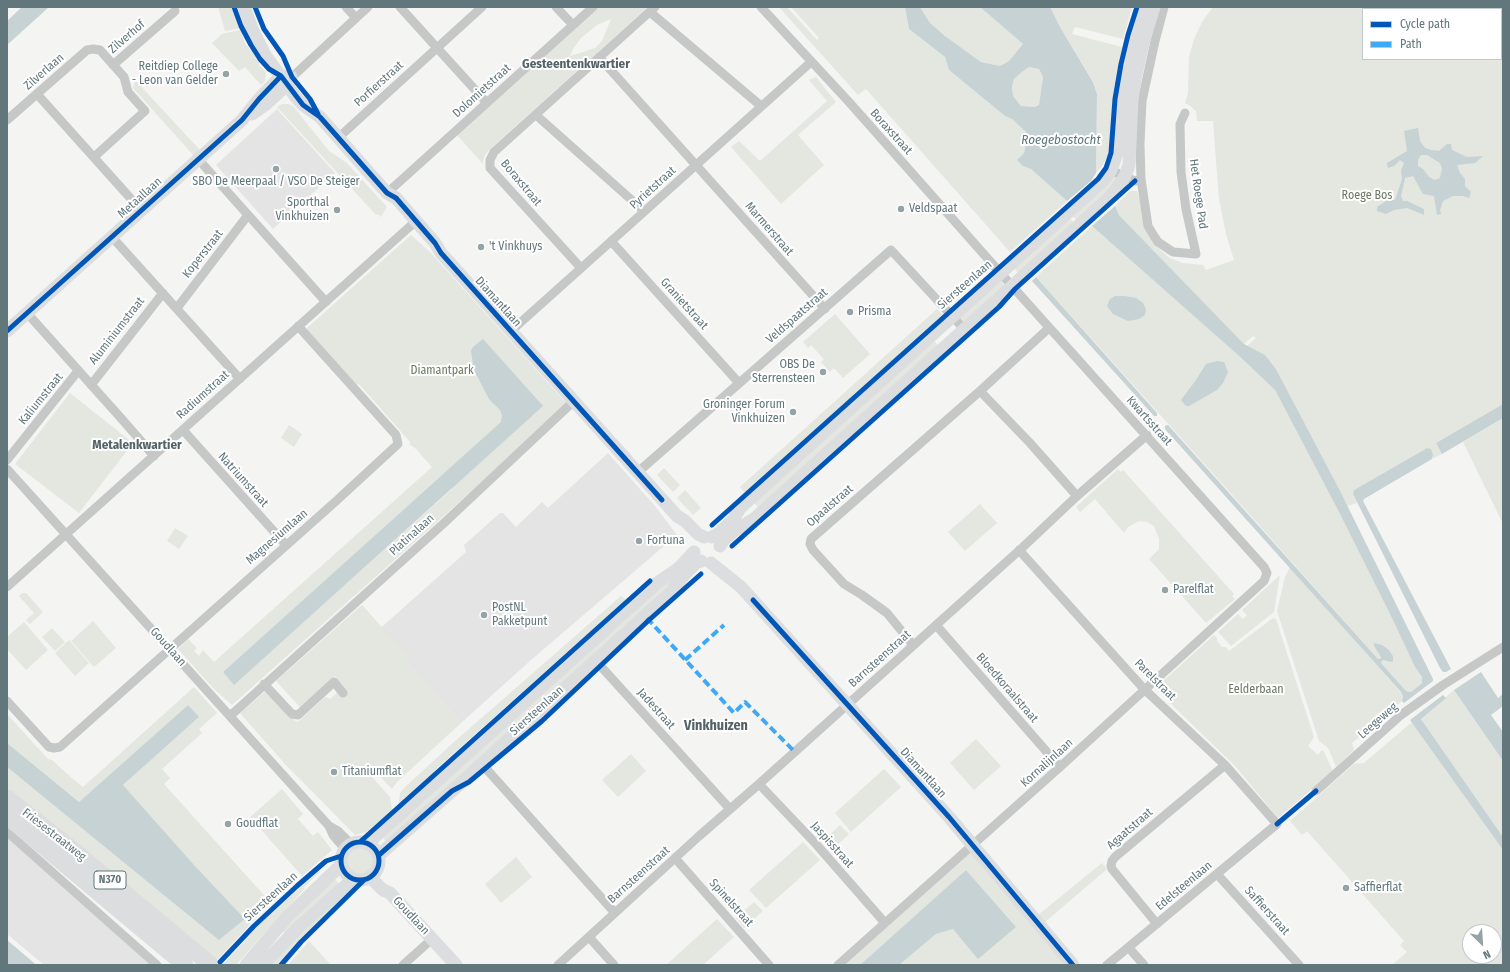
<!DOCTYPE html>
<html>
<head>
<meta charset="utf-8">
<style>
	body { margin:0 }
	#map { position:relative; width:1510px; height:972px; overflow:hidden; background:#f4f4f3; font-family:"Fira Sans Condensed",sans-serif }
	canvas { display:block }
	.frame { position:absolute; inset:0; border:8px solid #61777c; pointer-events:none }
	.legend { position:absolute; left:1362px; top:8px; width:140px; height:52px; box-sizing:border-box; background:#fff; border:1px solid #c0c9cb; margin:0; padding:5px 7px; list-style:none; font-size:12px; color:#61777c }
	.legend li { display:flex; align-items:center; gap:8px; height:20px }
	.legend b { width:20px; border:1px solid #c0c9cb }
	.north { position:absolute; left:1462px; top:924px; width:40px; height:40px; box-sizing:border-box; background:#fff; border:1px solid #c0c9cb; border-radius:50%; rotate:155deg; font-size:11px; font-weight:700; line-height:16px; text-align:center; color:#61777c }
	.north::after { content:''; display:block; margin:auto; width:14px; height:18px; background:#94a3a6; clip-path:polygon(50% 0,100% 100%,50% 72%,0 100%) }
</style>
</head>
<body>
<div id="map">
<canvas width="1510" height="972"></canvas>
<div class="frame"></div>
<ul class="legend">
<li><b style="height:5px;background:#0057b8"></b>Cycle path</li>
<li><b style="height:5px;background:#3fa9f5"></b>Path</li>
</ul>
<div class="north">N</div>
</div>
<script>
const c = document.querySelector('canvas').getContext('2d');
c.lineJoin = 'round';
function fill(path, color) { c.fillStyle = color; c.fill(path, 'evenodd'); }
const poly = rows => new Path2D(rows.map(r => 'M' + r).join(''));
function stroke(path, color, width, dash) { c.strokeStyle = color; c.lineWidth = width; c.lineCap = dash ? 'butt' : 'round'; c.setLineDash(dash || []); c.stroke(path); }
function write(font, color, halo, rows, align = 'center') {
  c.font = font + ' "Fira Sans Condensed",sans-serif'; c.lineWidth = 4; c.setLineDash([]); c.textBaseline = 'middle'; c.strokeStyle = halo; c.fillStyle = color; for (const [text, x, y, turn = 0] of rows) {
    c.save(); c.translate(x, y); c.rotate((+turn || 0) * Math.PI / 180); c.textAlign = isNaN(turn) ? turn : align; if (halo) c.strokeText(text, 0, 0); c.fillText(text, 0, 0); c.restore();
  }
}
fill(poly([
	[277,109,335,173,273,229,216,165],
	[608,453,655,506,677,535,531,660,461,723,409,665,375,633,466,552,464,545,500,513,503,513,516,527,542,502,548,508],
	[7,838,151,965,44,965,7,934]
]), '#e3e4e3');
fill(poly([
	[218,7,233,7,241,28,225,31],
	[598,7,648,7,491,148,485,155,483,160,483,164,457,135],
	[611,19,602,41,595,48,570,56,573,49,581,38,597,25],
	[779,7,787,7,817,40,819,38,791,7,905,7,909,29,945,57,949,70,1005,116,1012,119,1026,132,1026,143,1024,153,1017,160,1023,166,1031,169,1067,201,1010,252,866,89,858,95],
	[920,7,980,7,1023,44,1009,61,1000,66,981,62,945,36,930,23],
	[1050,7,1132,7,1123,39,1075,27,1072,34,1122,47,1114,87,1109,153,1102,166,1096,173,1097,94,1093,81,1060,27],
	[1213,7,1503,7,1503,404,1436,443,1442,454,1432,459,1433,457,1427,448,1354,490,1353,494,1357,503,1347,506,1276,369,1265,355,1247,346,1256,338,1253,336,1244,344,1119,215,1115,206,1130,191,1137,191,1152,239,1160,250,1170,258,1183,263,1203,265,1206,270,1234,260,1226,234,1219,199,1213,121,1197,121,1196,111,1189,105,1185,103,1188,92,1189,57,1194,39,1202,22],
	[1363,9,1501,9,1501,59,1363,59],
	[240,30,245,43,259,61,259,65,266,72,265,81,261,85,245,67,239,71,212,43,222,34],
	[1029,67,1039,69,1043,77,1039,105,1035,107,1021,106,1013,96,1012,87,1014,79,1022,72],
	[816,77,836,102,798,135,824,165,781,204,731,147,739,141,760,161,827,101,809,80],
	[135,80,200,150,194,156,133,88],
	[282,104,288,104,293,106,329,151,347,163,387,207,381,217,378,214,376,215,277,107],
	[1112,175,1119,178,1079,222,1070,214],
	[1068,217,1077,225,1020,275,1012,266],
	[1092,226,1238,355,1275,390,1340,514,1391,616,1415,667,1422,677,1422,683,1411,692,1406,691,1381,663,1383,660,1390,662,1393,656,1389,650,1374,646,1381,656,1380,659,1378,659,1235,498,1036,277],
	[411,235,430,252,568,405,232,705,214,689,178,649,188,639,197,648,194,651,199,656,203,650,214,662,432,467,416,449,409,444,411,443,359,384,356,385,306,329],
	[441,476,452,489,234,684,223,672],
	[1001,281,1005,287,965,323,961,321,959,317],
	[937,309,943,315,745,493,740,487],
	[835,314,870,354,843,378,834,368,830,372,821,362,824,359,811,345,808,348,803,342],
	[932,339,940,347,759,508,752,501],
	[70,393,133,443,79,513,15,464],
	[1503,418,1503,524,1463,442],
	[289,425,302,434,294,447,281,438],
	[664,468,680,485,673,492,657,475],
	[1118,469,1121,472,1123,470,1234,594,1232,596,1235,599,1206,623,1149,559,1159,549,1159,539,1154,526,1147,522,1139,521,1128,527,1124,533,1095,499,1080,512,1076,507],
	[685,490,701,508,693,515,677,498],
	[980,504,997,523,965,551,948,532],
	[175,528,188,536,179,549,167,541],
	[1290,567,1403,695,1402,701,1352,743,1354,750,1336,767,1328,748,1319,741,1277,611,1285,577],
	[683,572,388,844,381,835,661,582],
	[1280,575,1274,612,1231,646,1218,632,1238,614,1243,619,1247,615,1242,610],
	[22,593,26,593,43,612,30,624,26,620,34,613,19,596],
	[621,596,626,600,437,768,430,779,400,806,399,801,400,793,404,788,454,742],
	[362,605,407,655,409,665,461,723,397,782,392,789,367,763,363,767,390,797,392,811,366,832,355,835,285,764,240,713,267,690,295,721,298,722,325,697,330,699,342,688,335,676,300,707,276,681],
	[1273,618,1276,619,1314,737,1308,746,1318,755,1322,750,1324,752,1333,771,1278,818,1236,767,1160,693,1161,683,1214,635,1217,638,1217,641,1222,647,1226,647,1229,651],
	[93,621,116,648,94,667,71,641],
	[24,622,48,650,26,670,7,649,7,637],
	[52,628,65,642,55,651,42,637],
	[69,640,89,663,75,676,55,653],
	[194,687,217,713,199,729,202,733,162,769,170,778,164,784,271,903,258,916,218,959,212,959,7,790,7,767,220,939,245,919,195,866,123,785,198,718,188,705,79,802,7,743,7,714,48,759,52,760,74,780,83,787],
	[1454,690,1503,761,1503,837,1421,719],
	[1412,722,1503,850,1503,965,1392,965,1407,952,1400,945,1404,941,1307,831,1302,835,1290,821,1354,764,1364,763],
	[1470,932,1494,932,1494,956,1470,956],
	[976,739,1001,766,974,790,950,763],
	[631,754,646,771,618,797,602,780],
	[884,769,901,787,851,832,835,813],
	[282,789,303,814,298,819,313,836,318,832,332,850,302,876,250,817],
	[840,825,849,834,831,851,822,842],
	[803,842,820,860,766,908,749,890],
	'345 861a15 15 0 1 1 30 0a15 15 0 1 1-30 0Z',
	[971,852,1065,965,899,965,936,934,953,929,1016,927,966,870,860,965,844,965],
	[516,857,532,877,501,903,485,884],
	[1102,863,1107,869,1044,923,1038,915],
	[319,871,320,872,304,887,305,888,236,965,223,964,263,921],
	[333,877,341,886,286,934,283,931],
	[345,890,347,893,295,945,279,965,267,965],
	[754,902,763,911,744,928,736,918],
	[717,919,734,937,703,965,666,965],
	[309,941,331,965,306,964,288,965]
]), '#e4e6e0');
fill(poly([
	[22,7,49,7,7,45,7,21],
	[905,7,920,7,930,23,945,36,981,62,1000,66,1009,61,1023,44,980,7,1050,7,1060,27,1093,82,1097,94,1096,173,1091,181,1067,201,1031,169,1023,166,1017,160,1024,153,1026,143,1026,132,1012,119,1005,116,949,70,945,57,909,29],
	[1029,67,1039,69,1043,77,1039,105,1035,107,1021,106,1013,96,1012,87,1014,79,1022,72],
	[1418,128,1420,141,1425,148,1431,150,1439,151,1447,144,1451,144,1452,150,1467,157,1483,156,1475,163,1457,165,1460,173,1465,179,1465,186,1471,192,1469,198,1463,196,1453,196,1443,201,1440,210,1441,214,1437,215,1434,196,1423,194,1413,176,1405,178,1401,196,1403,201,1407,201,1424,209,1424,215,1407,208,1394,210,1386,214,1377,211,1377,207,1389,199,1395,200,1402,179,1401,171,1404,163,1400,160,1394,166,1388,168,1387,163,1407,151,1404,131],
	[1421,155,1427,155,1440,163,1442,168,1440,178,1435,180,1429,177,1423,169,1418,166,1418,160],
	[1115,206,1119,215,1244,344,1265,355,1276,369,1340,491,1433,679,1433,681,1404,703,1402,701,1403,696,1401,692,1165,429,1165,426,1168,425,1378,659,1380,659,1381,657,1374,646,1374,643,1382,645,1389,650,1393,656,1393,661,1390,662,1383,660,1381,663,1406,691,1411,692,1422,683,1422,677,1415,667,1391,616,1340,514,1275,390,1238,355,1092,226],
	[1036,277,1157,413,1157,416,1154,416,1032,281],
	[1115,296,1125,296,1136,298,1143,303,1146,310,1145,315,1139,319,1128,321,1113,314,1107,306,1110,299],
	[483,339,543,406,234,685,223,672,501,422,502,415,500,410,489,399,476,374,473,364,471,351,473,347],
	[1217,361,1224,362,1228,372,1223,383,1217,390,1189,406,1186,406,1181,400,1196,380,1206,364],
	[1503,404,1503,418,1442,454,1436,443],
	[1427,448,1431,449,1433,455,1432,459,1364,499,1363,501,1451,669,1446,672,1443,672,1440,668,1353,494,1354,490],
	[1481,672,1498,698,1503,694,1503,706,1491,715,1503,732,1503,761,1454,690],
	[1443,695,1446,698,1421,719,1503,837,1503,850,1410,720],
	[188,705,199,717,123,785,195,866,245,919,219,940,7,767,7,743,79,802],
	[966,870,1016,927,978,959,953,929,936,934,899,965,860,965],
	[7,940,33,962,36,965,7,965]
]), '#c6d2d3');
stroke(poly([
	[346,7,356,18],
	[400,7,487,103],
	[556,7,573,25],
	[761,7,849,102,1012,286,1264,567,1267,573,1264,581,1060,767,838,965],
	[1164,7,1155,41,1142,101,1140,144,1141,179,1148,226,1154,236,1158,242,1173,252,1196,254,1186,209,1181,172,1180,124,1185,113],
	[650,12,761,106],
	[599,57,825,309],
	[113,65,175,11],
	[292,77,368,7],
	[37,94,141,210],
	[536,115,644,211],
	[7,120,87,50,93,49,100,50,124,77,128,92,145,111,94,157],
	[338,138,482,7],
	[198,159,326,302],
	[1111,170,1135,181,1141,179],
	[387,193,593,7],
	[112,237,240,379],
	[611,241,739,383],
	[581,268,490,168,490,160,494,152,655,7],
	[177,308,248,215],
	[27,313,120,417,154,456],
	[511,331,811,62],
	[91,385,163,293],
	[980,391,1030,443,1077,496],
	[183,430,286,545],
	[7,460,78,371],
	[7,469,329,826,338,831,351,844],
	[638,472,891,250,964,329],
	[1019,550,1144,689,1225,765,1277,824,1107,965],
	[7,587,416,221],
	[936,625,1060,767],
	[913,645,887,613,862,595,844,584,813,550,810,544,811,539,980,391,1049,328],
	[596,661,730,809],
	[264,684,292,714,298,715,334,682,343,693],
	[7,701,49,747,54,748,60,747,335,502,398,444,396,435,298,326],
	[230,716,443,524,574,401],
	[482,764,615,913],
	[759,784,816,844,885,923],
	[1316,791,1401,715,1443,685,1503,647],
	[329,826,333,835,345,849],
	[7,832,157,965],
	[675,858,769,965],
	[1217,874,1299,965],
	[1157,924,1112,869,1111,866,1112,861,1115,857,1225,765],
	[589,937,614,965],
	[1129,948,1144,965],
	[403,965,432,939],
	[558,965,698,837,759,784,1023,547,1077,496,1147,435]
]), '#c6c8c8', 9);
stroke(poly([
	[244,7,253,31,265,55,295,96,303,105,320,117,387,193,396,198,435,243,441,253,677,516,685,521,698,534,704,537],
	[252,114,265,105,287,85,291,77],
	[7,331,242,120,259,99,281,76,289,77],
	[712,537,717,535,733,520,740,508,1104,180,1111,170,1117,153,1122,83,1129,47,1141,7],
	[720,546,723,541,734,531,754,519,998,299,1109,198,1118,187,1125,176,1129,165,1132,100,1135,79,1144,39,1154,7],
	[711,563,741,587,949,817,1073,965],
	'341 861a19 19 0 1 1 38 0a19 19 0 1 1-38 0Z',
	[368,843,657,583,679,568,694,552],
	[379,855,452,791,671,592,685,574,696,563,701,561],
	[370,877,383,890,390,893,456,965],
	[246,965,288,916,341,865],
	[262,965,301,925,353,879]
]), '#dcddde', 13);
stroke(poly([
	[7,798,74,851,211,965],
	[7,816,185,965]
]), '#dcddde', 17);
stroke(poly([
	[647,618,734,713,745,702,795,752],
	[685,660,724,625]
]), '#3fa9f5', 4, [8, 4]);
stroke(poly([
	[234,7,241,26,251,45,260,59,269,69,281,76,303,105,320,117,387,193,396,198,435,243,441,253,662,500],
	[255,7,264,29,283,56,292,77,310,99,318,114],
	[7,331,242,120,259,99,281,76],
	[712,525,1098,179,1106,168,1111,153,1115,99,1121,64,1128,35,1137,7],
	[732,546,999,307,1015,289,1135,181],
	[753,600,949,817,1073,965],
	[1277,824,1316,791],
	[361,841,650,581],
	'341 861a19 19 0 1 1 38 0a19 19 0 1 1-38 0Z',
	[379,855,452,791,469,782,542,721,649,620,701,574],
	[220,962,254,926,297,886,326,861,341,856],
	[281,965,301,942,364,880]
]), '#0057b8', 5);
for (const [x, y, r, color] of [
	[226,74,4,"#94a3a6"],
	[276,169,4,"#94a3a6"],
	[901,209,4,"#94a3a6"],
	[337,210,4,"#94a3a6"],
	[481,247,4,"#94a3a6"],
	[850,312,4,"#94a3a6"],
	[823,372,4,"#94a3a6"],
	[793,412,4,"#94a3a6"],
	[639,541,4,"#94a3a6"],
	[1165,590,4,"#94a3a6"],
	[484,615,4,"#94a3a6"],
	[334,772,4,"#94a3a6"],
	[228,824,4,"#94a3a6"],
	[1346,888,4,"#94a3a6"]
]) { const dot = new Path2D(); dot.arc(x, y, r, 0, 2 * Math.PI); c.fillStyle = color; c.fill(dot); stroke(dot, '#fff', 1.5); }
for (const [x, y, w] of [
	[110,880,32]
]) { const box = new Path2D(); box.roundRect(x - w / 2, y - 9, w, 18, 3); c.fillStyle = '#fff'; c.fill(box); stroke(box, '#61777c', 1); }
write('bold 11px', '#61777c', null, [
	["N370",110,880]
]);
write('12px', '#61777c', '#fff', [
	["Zilverhof",127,37,-41],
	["Zilverlaan",44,72,-41],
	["Porfierstraat",379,84,-42],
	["Dolomietstraat",482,91,-42],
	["Boraxstraat",891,132,48],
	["Boraxstraat",521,183,50],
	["Pyrietstraat",653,188,-42],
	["Het Roege Pad",1198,194,82],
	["Metaallaan",140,198,-42],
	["Marmerstraat",769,229,49],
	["Koperstraat",203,254,-52],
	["Siersteenlaan",965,285,-41],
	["Diamantlaan",498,302,48],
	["Granietstraat",684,304,48],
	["Veldspaatstraat",797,316,-41],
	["Aluminiumstraat",117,331,-52],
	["Radiumstraat",203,395,-42],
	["Kaliumstraat",41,399,-51],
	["Kwartsstraat",1149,421,48],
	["Natriumstraat",243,480,48],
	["Opaalstraat",830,506,-41],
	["Platinalaan",412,535,-42],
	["Magnesiumlaan",277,537,-41],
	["Goudlaan",168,647,48],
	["Barnsteenstraat",880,659,-42],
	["Parelstraat",1155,680,45],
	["Bloedkoraalstraat",1007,688,49],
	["Jadestraat",656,709,48],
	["Siersteenlaan",537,711,-42],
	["Leegeweg",1378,721,-41],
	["Kornalijnlaan",1047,763,-42],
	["Diamantlaan",923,773,48],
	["Agaatstraat",1130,829,-41],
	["Friesestraatweg",54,835,38],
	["Jaspisstraat",832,845,48],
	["Barnsteenstraat",639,875,-42],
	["Edelsteenlaan",1184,886,-40],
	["Siersteenlaan",271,897,-42],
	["Spinelstraat",731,903,48],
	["Saffierstraat",1267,911,48],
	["Goudlaan",411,916,47]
]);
write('12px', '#61777c', '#fff', [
	["Reitdiep College",218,67,"right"],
	["- Leon van Gelder",218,81,"right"],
	["SBO De Meerpaal / VSO De Steiger",276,182,"center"],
	["Sporthal",329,203,"right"],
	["Vinkhuizen",329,217,"right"],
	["Veldspaat",909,209],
	["'t Vinkhuys",489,247],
	["Prisma",858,312],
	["OBS De",815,365,"right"],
	["Sterrensteen",815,379,"right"],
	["Groninger Forum",785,405,"right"],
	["Vinkhuizen",785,419,"right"],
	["Fortuna",647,541],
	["Parelflat",1173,590],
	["PostNL",492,608],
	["Pakketpunt",492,622],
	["Titaniumflat",342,772],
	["Goudflat",236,824],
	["Saffierflat",1354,888]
], 'left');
write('12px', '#6d7964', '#fff', [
	["Roege Bos",1367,196],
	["Diamantpark",442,371],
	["Eelderbaan",1256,690]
]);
write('bold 13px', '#536367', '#fff', [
	["Gesteentenkwartier",576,64],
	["Metalenkwartier",137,445]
]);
write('italic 13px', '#5c7778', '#fff', [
	["Roegebostocht",1061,140]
]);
write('bold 14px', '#536367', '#fff', [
	["Vinkhuizen",716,726]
]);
</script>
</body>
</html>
